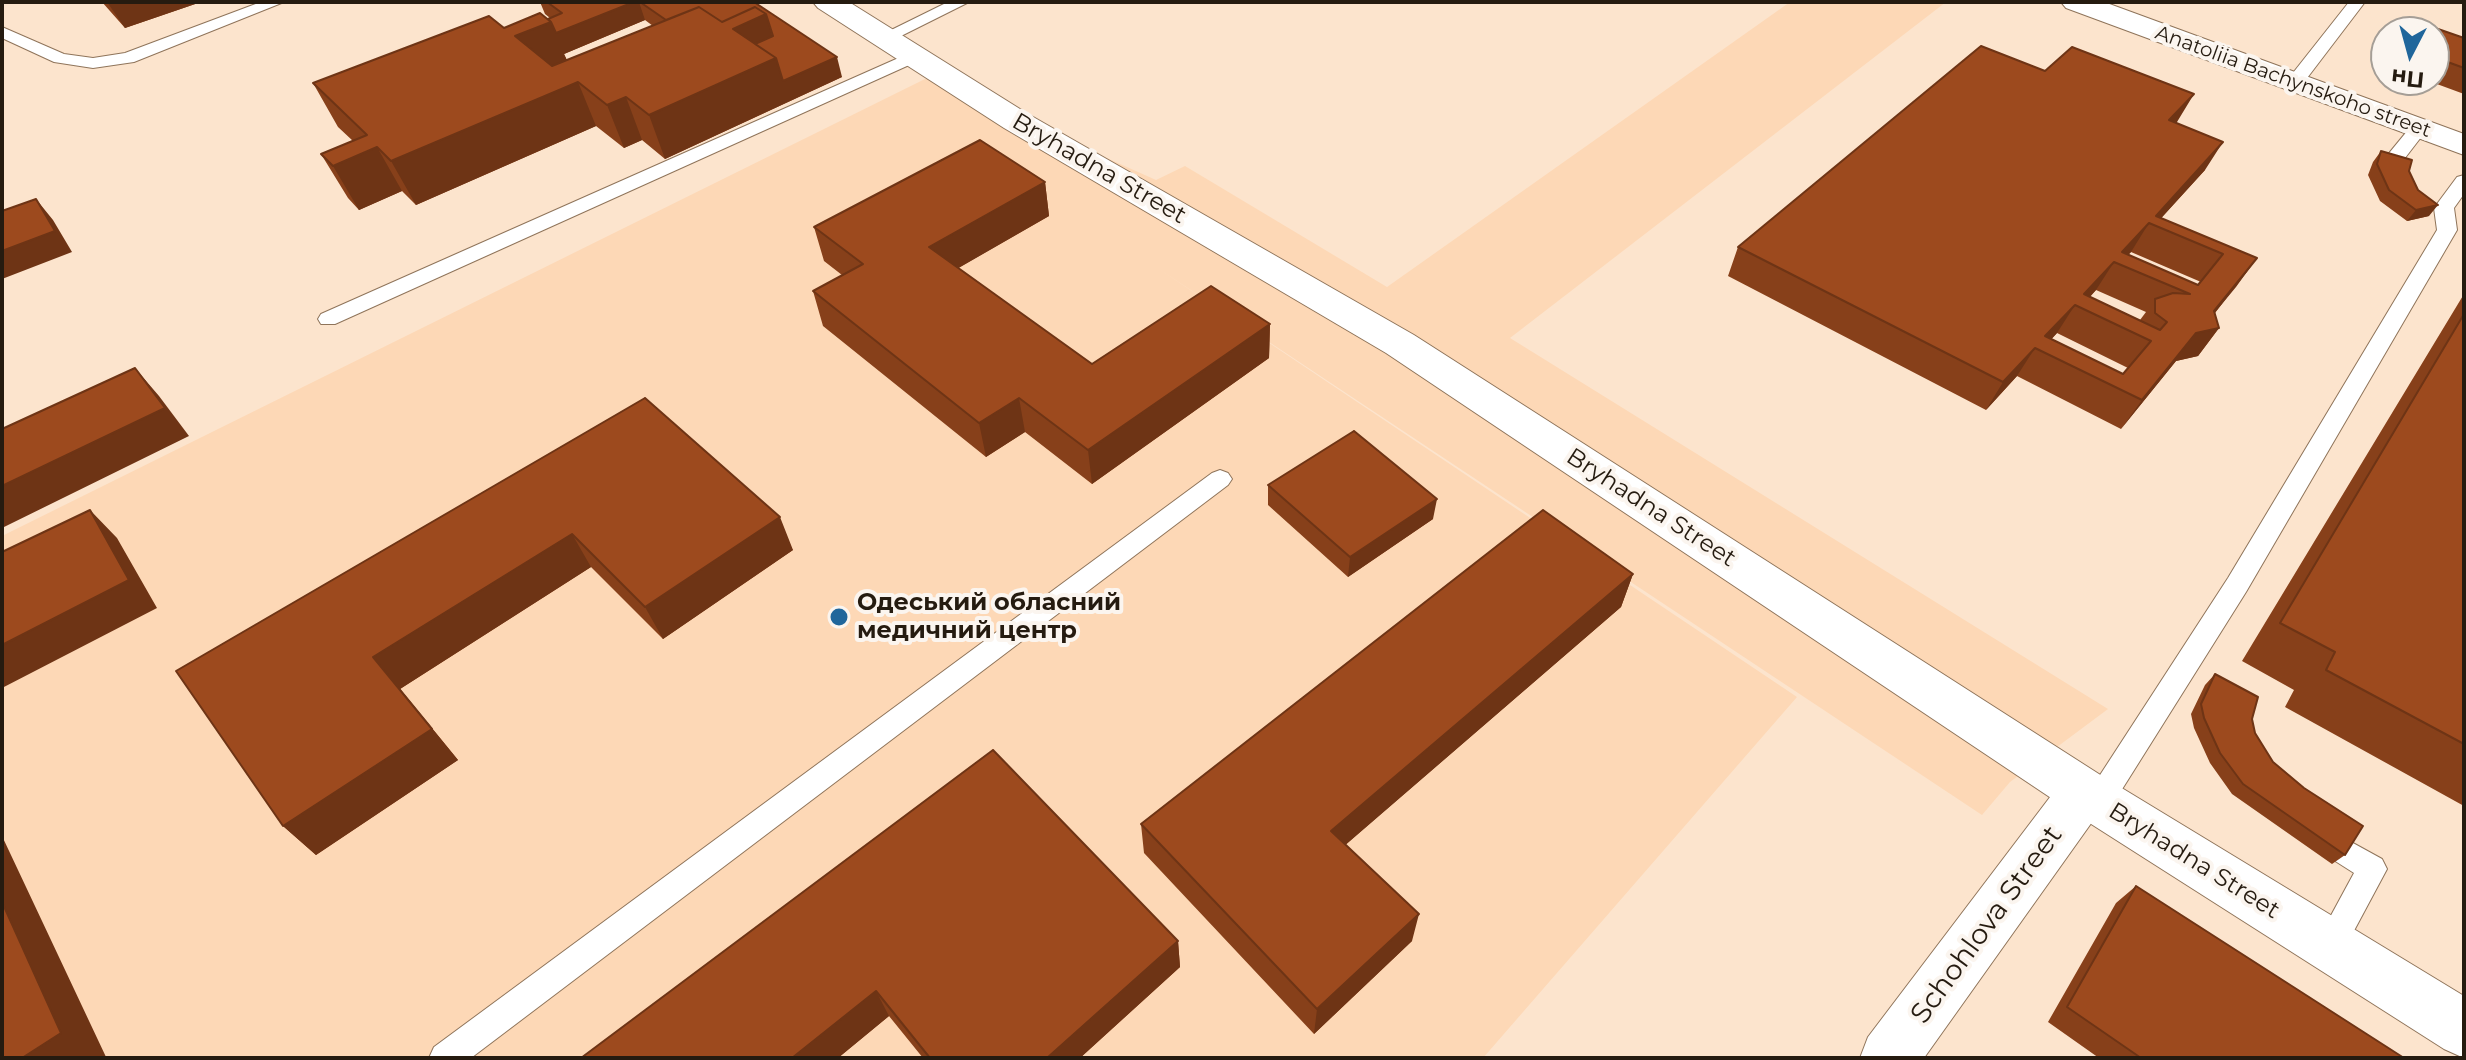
<!DOCTYPE html>
<html>
<head>
<meta charset="utf-8">
<style>
	body { margin:0 }
	#map { position:relative; width:2466px; height:1060px; overflow:hidden; background:#fce4cd; font-family:Montserrat,sans-serif }
	canvas { display:block }
	.frame { position:absolute; inset:0; border:4px solid #251b10; pointer-events:none }
	.north { position:absolute; left:2370px; top:16px; width:80px; height:80px; box-sizing:border-box; background:#fbf5ef; border:2px solid #a59e96; border-radius:50%; rotate:186deg; font-size:22px; font-weight:700; line-height:32px; text-align:center; color:#251b10 }
	.north::after { content:''; display:block; margin:auto; width:28px; height:36px; background:#20669b; clip-path:polygon(50% 0,100% 100%,50% 72%,0 100%) }
</style>
</head>
<body>
<div id="map">
<canvas width="2466" height="1060"></canvas>
<div class="frame"></div>
<div class="north">Пн</div>
</div>
<script>
const c = document.querySelector('canvas').getContext('2d');
c.lineJoin = 'round';
function fill(path, color) { c.fillStyle = color; c.fill(path, 'evenodd'); }
const poly = rows => new Path2D(rows.map(r => 'M' + r).join(''));
function stroke(path, color, width, dash) { c.strokeStyle = color; c.lineWidth = width; c.lineCap = dash ? 'butt' : 'round'; c.setLineDash(dash || []); c.stroke(path); }
function write(font, color, halo, rows, align = 'center') {
  c.font = font + ' Montserrat,sans-serif'; c.lineWidth = 8; c.setLineDash([]); c.textBaseline = 'middle'; c.strokeStyle = halo; c.fillStyle = color; for (const [text, x, y, turn = 0] of rows) {
    c.save(); c.translate(x, y); c.rotate((+turn || 0) * Math.PI / 180); c.textAlign = isNaN(turn) ? turn : align; if (halo) c.strokeText(text, 0, 0); c.fillText(text, 0, 0); c.restore();
  }
}
fill(poly([
	[1790,2,1946,2,1510,338,2108,709,2010,782,1982,815,1159,269,1797,697,1483,1058,2,1058,2,536,927,78,1156,180,1185,166,1387,287]
]), '#fdd8b6');
const service = poly([
	[261,2,284,2,134,62,93,68,54,62,2,38,2,27,64,54,93,58,125,53,261,2],
	[948,2,969,2,889,42,877,42,875,38,948,2],
	[2349,2,2365,2,2301,86,2289,86,2289,78,2349,2],
	[912,52,920,57,918,61,335,324,321,324,318,319,321,314,912,52],
	[2419,123,2425,124,2425,132,2395,171,2381,171,2381,163,2413,124,2419,123],
	[2464,175,2464,194,2454,208,2457,230,2246,592,2109,810,2099,814,2089,810,2085,801,2089,792,2228,578,2437,230,2434,208,2457,177,2464,175],
	[1220,470,1228,473,1232,479,1228,485,471,1058,429,1058,434,1047,1212,473,1220,470],
	[2342,837,2382,859,2387,869,2341,955,2330,960,2319,955,2315,945,2354,873,2332,859,2328,850,2332,841,2342,837]
]);
const minor = poly([
	[2061,2,2104,2,2464,134,2464,155,2066,8,2061,2],
	[2084,769,2102,776,2110,792,2102,808,1924,1058,1860,1058,1868,1037,2066,776,2084,769]
]);
const tertiary = poly([
	[813,2,849,2,1028,114,1414,335,2102,776,2464,996,2464,1058,2444,1049,2066,808,1386,353,1004,128,818,8,813,2]
]);
stroke(service, '#8f745a', 2);
stroke(minor, '#8f745a', 2);
stroke(tertiary, '#8f745a', 2);
fill(service, '#fff');
fill(minor, '#fff');
fill(tertiary, '#fff');
fill(poly([
	[102,2,201,2,125,28],
	[540,2,754,2,842,77,665,159,642,140,624,148,596,126,416,205,402,191,359,210,348,198,321,154,353,141,338,127,313,83,504,28,550,18,545,14],
	[645,20,653,26,567,60,564,54],
	[2434,32,2464,38,2464,94,2426,80,2434,80],
	[2386,57,2386,66,2381,64],
	[2176,123,2205,170,2161,218,2257,258,2215,313,2219,328,2198,356,2176,361,2121,429,2017,376,1986,410,1728,276,1738,247],
	[2131,252,2201,282,2198,285,2128,255],
	[2096,290,2146,312,2140,320,2090,297],
	[2057,333,2128,368,2123,374,2051,339],
	[2381,151,2409,171,2429,216,2407,221,2380,201,2368,175,2373,162],
	[1045,182,1049,216,958,268,1092,364,1270,324,1269,358,1092,484,1025,432,986,457,823,326,813,291,842,275,824,261,814,227],
	[2464,294,2464,806,2285,707,2294,690,2242,661],
	[645,398,793,550,663,639,591,567,400,689,458,760,316,855,283,826,176,671],
	[1268,485,1433,519,1348,577,1268,505],
	[1633,574,1621,607,1345,845,1412,941,1314,1034,1144,853,1141,824],
	[2215,674,2252,719,2255,733,2273,762,2345,855,2332,864,2232,794,2210,763,2194,728,2191,714,2205,685],
	[993,750,1178,941,1180,967,1080,1058,923,1058,889,1016,838,1058],
	[2136,886,2404,1058,2099,1058,2048,1022,2116,903]
]), '#87401a');
fill(poly([
	[107,2,201,2,125,28],
	[634,2,639,2,645,20,564,54,569,65,534,79,515,36,551,22],
	[766,14,778,57,742,61,733,29],
	[837,57,842,77,665,159,649,115,776,58],
	[578,82,596,126,416,205,391,161],
	[2194,94,2177,122,2151,148,2169,120],
	[626,97,642,140,624,148,607,105],
	[2223,142,2205,170,2155,225,2156,216],
	[377,147,402,191,359,210,333,166],
	[1045,182,1049,216,936,281,929,247],
	[36,199,53,220,72,252,2,279,2,251],
	[2438,205,2429,216,2407,221,2416,210],
	[2149,223,2131,252,2119,264,2122,252],
	[2257,258,2236,287,2199,332,2219,328,2198,356,2176,361,2121,429,2142,400],
	[2114,262,2096,290,2080,307,2084,294],
	[2075,305,2057,333,2041,351,2045,336],
	[1270,324,1269,358,1092,484,1088,450],
	[2035,348,2017,376,1986,410,2003,382],
	[135,368,159,396,189,436,2,528,2,486],
	[1019,398,1025,432,986,457,979,423],
	[1437,499,1433,519,1348,577,1350,557],
	[90,510,117,538,157,608,2,688,2,645],
	[780,517,793,550,663,639,645,607],
	[572,534,591,567,400,689,458,760,316,855,283,826,373,657],
	[1633,574,1621,607,1328,860,1331,831],
	[2,836,106,1057,103,1058,22,1058,2,902],
	[1419,914,1412,941,1314,1034,1317,1009],
	[1178,941,1180,967,1080,1058,1047,1058],
	[876,991,889,1016,838,1058,792,1058]
]), '#6e3415');
const building = poly([
	[547,2,634,2,556,33,551,22,548,19,562,13,547,2],
	[640,2,754,2,837,57,783,81,776,58,755,44,773,36,766,14,755,7,722,22,699,7,666,20,640,2],
	[699,7,722,22,755,7,766,14,733,29,776,58,649,115,626,97,607,105,578,82,391,161,377,147,333,166,321,154,367,135,313,83,489,16,504,28,540,13,551,22,515,36,552,66,699,7],
	[2415,21,2464,38,2464,68,2434,57,2434,32,2406,32,2415,21],
	[1981,46,2045,71,2072,47,2194,94,2169,120,2223,142,2156,216,2257,258,2214,311,2219,328,2196,333,2142,400,2035,348,2003,382,1738,247,1981,46],
	[2149,223,2223,254,2198,285,2122,252,2149,223],
	[2114,262,2190,294,2173,293,2155,299,2155,313,2167,322,2160,330,2084,294,2114,262],
	[2075,305,2151,341,2123,374,2045,336,2075,305],
	[980,140,1045,182,929,247,1092,364,1211,286,1270,324,1088,450,1019,398,979,423,813,291,863,264,814,227,980,140],
	[2381,151,2412,160,2409,171,2418,190,2438,205,2416,210,2389,190,2377,164,2381,151],
	[36,199,55,231,2,251,2,211,36,199],
	[2464,314,2464,744,2326,670,2335,652,2280,623,2464,314],
	[135,368,165,408,2,486,2,429,135,368],
	[645,398,780,517,645,607,572,534,373,657,432,729,283,826,176,671,645,398],
	[1354,431,1437,499,1350,557,1268,485,1354,431],
	[90,510,129,580,2,645,2,552,90,510],
	[1543,510,1633,574,1331,831,1419,914,1317,1009,1141,824,1543,510],
	[2215,674,2258,697,2252,719,2255,733,2273,762,2304,788,2363,826,2345,855,2243,784,2220,753,2204,718,2201,704,2215,674],
	[993,750,1178,941,1047,1058,930,1058,876,991,792,1058,581,1058,993,750],
	[2136,886,2404,1058,2141,1058,2067,1007,2136,886],
	[2,902,61,1033,22,1058,2,1058,2,902]
]);
fill(building, '#9d4a1e');
stroke(building, '#6e3415', 2);
for (const [x, y, r, color] of [
	[839,617,10,"#20669b"]
]) { const dot = new Path2D(); dot.arc(x, y, r, 0, 2 * Math.PI); c.fillStyle = color; c.fill(dot); stroke(dot, '#fbf5ef', 3); }
write('20px', '#251b10', '#fbf5ef', [
	["Anatoliia Bachynskoho street",2293,82,20]
]);
write('24px', '#251b10', '#fbf5ef', [
	["Bryhadna Street",1099,169,30],
	["Bryhadna Street",1651,508,33],
	["Bryhadna Street",2194,861,32]
]);
write('bold 24px', '#251b10', '#fbf5ef', [
	["Одеський обласний",857,603],
	["медичний центр",857,631]
], 'left');
write('28px', '#251b10', '#fbf5ef', [
	["Schohlova Street",1987,925,-54]
]);
</script>
</body>
</html>
